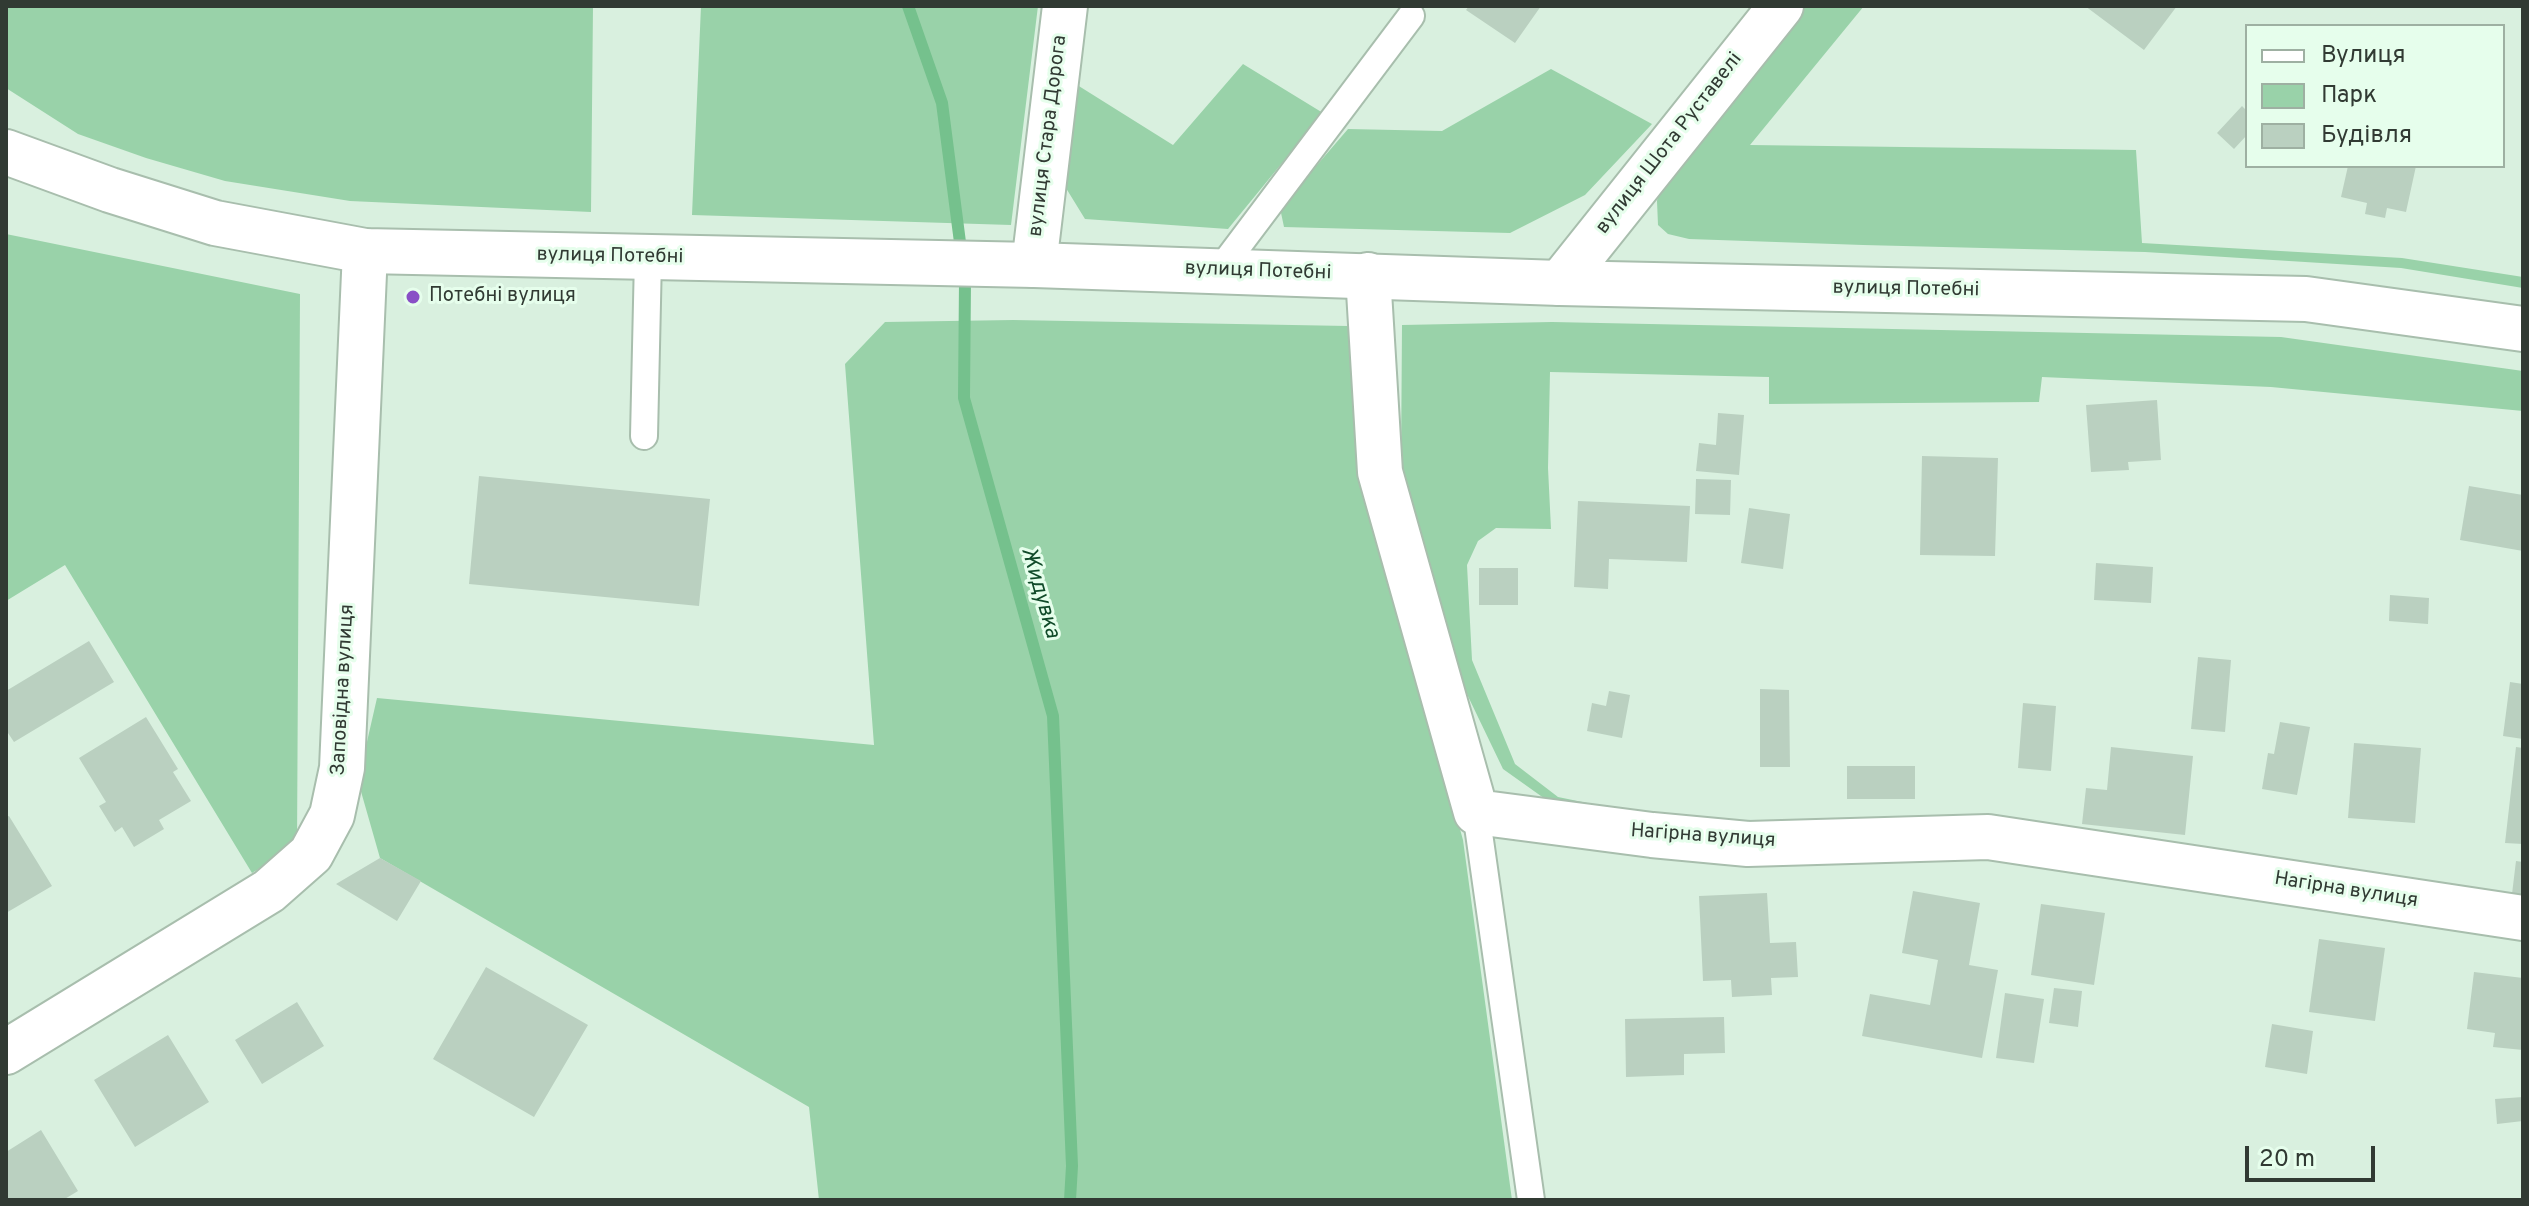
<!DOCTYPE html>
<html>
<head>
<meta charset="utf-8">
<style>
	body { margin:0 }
	#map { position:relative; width:2529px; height:1206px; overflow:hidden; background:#d9f0df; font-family:Overpass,sans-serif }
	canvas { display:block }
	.frame { position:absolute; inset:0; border:8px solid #313a33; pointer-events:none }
	.legend { position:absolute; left:2245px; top:24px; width:260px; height:144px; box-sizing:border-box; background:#e6feec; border:2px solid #9eb0a2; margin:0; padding:10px 14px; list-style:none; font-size:24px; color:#313a33 }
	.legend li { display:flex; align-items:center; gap:16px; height:40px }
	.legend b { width:40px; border:2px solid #9eb0a2 }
	.scale { position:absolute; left:2245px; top:1146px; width:130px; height:36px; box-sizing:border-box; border:4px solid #313a33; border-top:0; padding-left:10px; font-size:24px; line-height:28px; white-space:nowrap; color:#313a33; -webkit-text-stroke:6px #e6feec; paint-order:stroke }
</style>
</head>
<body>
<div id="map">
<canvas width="2529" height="1206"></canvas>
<div class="frame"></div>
<ul class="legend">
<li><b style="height:10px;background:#fff"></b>Вулиця</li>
<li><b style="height:22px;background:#99d2a9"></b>Парк</li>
<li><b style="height:22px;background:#bad0c0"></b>Будівля</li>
</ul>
<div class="scale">20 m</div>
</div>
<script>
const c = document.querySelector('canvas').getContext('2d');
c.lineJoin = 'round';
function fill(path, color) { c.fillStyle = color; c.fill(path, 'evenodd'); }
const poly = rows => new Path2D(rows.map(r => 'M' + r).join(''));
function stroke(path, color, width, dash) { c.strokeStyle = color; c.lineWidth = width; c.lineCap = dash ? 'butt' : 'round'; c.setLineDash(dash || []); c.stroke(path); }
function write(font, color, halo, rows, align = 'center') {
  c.font = font + ' Overpass,sans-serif'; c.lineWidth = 6; c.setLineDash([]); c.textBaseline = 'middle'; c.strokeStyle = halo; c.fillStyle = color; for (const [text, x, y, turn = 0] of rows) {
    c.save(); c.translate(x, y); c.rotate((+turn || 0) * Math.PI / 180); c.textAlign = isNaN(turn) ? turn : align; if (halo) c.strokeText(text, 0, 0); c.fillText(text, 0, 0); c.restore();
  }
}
fill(poly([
	[6,6,593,6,591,212,350,201,225,181,146,158,78,134,6,88],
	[701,6,1038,6,1011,225,692,215],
	[1806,6,1864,6,1750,145,2136,150,2142,243,2402,258,2523,277,2523,288,2401,268,2145,252,1863,245,1689,239,1668,234,1658,225,1657,201,1663,170],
	[1243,64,1323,113,1228,229,1085,219,1061,180,1074,83,1173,145],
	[1551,69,1652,124,1585,195,1510,233,1284,227,1280,208,1348,129,1442,131],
	[6,234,300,294,297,845,252,873,65,565,6,601],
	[1013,320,1348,326,1361,475,1463,840,1512,1200,819,1200,809,1107,380,858,358,781,377,698,874,745,845,364,885,322],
	[1552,322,2281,337,2523,371,2523,411,2271,387,2042,377,2039,402,1769,404,1769,377,1550,372,1548,468,1551,529,1496,528,1478,541,1467,565,1472,660,1515,764,1558,797,1646,815,1555,806,1503,769,1465,690,1401,467,1402,325]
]), '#99d2a9');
stroke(poly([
	[908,6,942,103,965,281,964,398,1053,716,1072,1166,1070,1200]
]), '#75c18d', 12);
fill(poly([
	[1469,6,1541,6,1515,43,1466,10],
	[2085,6,2177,6,2144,50],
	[2242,106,2247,111,2247,135,2234,149,2217,133],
	[2348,166,2416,166,2406,212,2387,208,2385,218,2365,214,2367,203,2341,197],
	[2157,400,2161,460,2128,462,2129,470,2091,472,2086,405],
	[1718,413,1744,415,1739,475,1696,471,1699,443,1716,445],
	[1922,456,1998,458,1995,556,1920,555],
	[479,476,710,499,699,606,469,584],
	[1696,479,1731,480,1730,515,1695,514],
	[2469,486,2523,495,2523,551,2460,540],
	[1578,501,1690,506,1687,562,1609,559,1608,589,1574,587],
	[1749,508,1790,514,1783,569,1741,563],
	[2096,563,2153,567,2151,603,2094,600],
	[1479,568,1518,568,1518,605,1479,605],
	[2390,595,2429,598,2428,624,2389,621],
	[89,641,114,682,14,742,6,730,6,691],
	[2198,657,2231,660,2225,732,2191,729],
	[2510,682,2523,684,2523,739,2503,736],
	[1760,689,1789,690,1790,767,1760,767],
	[1609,691,1630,695,1622,738,1587,731,1592,703,1606,706],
	[2023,703,2056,706,2051,771,2018,768],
	[146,717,178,769,173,772,191,801,159,820,164,829,134,847,122,827,115,832,99,806,106,802,79,758],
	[2280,722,2310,727,2297,795,2262,789,2268,753,2274,754],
	[2354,743,2421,748,2415,823,2348,818],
	[2111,747,2193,756,2185,835,2082,824,2086,788,2107,790],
	[2516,747,2523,748,2523,844,2505,843],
	[1847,766,1915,766,1915,799,1847,799],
	[9,816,52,886,6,913,6,817],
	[380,858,421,881,397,921,336,884],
	[2516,861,2523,862,2523,896,2512,894],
	[1913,891,1980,903,1969,965,1998,970,1982,1058,1862,1036,1870,994,1930,1005,1938,960,1902,953],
	[1767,893,1770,943,1796,942,1798,977,1771,978,1772,995,1732,997,1731,980,1703,981,1699,896],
	[2041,904,2105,913,2094,985,2031,975],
	[2319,939,2385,948,2375,1021,2309,1012],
	[486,967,588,1025,534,1117,433,1059],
	[2474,972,2523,978,2523,1050,2493,1047,2495,1033,2467,1029],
	[2054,988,2082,991,2078,1027,2049,1023],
	[2005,993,2044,999,2034,1063,1996,1058],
	[297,1002,324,1046,262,1084,235,1040],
	[1724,1017,1725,1053,1684,1054,1684,1075,1626,1077,1625,1019],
	[2272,1024,2313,1031,2307,1074,2265,1067],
	[168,1035,209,1102,135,1147,94,1080],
	[2523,1097,2523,1121,2497,1124,2495,1099],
	[41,1130,78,1191,63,1200,6,1200,6,1152]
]), '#bad0c0');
const lane = poly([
	[1219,271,1411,16],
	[644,436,648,258],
	[1476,812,1531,1200]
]);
const street = poly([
	[1034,265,1065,6],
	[1368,275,1380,472,1476,812,1652,835,1748,844,1988,837,2523,918],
	[1560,283,1781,6],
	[6,1052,269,891,311,854,332,815,342,768,365,251]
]);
const secondary = poly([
	[6,152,110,190,215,223,365,251,1034,265,1560,283,2306,299,2523,329]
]);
stroke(lane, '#a8bead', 30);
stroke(street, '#a8bead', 48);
stroke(secondary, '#a8bead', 48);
stroke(lane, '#fff', 26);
stroke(street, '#fff', 44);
stroke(secondary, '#fff', 44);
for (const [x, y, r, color] of [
	[413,297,8,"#894fc6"]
]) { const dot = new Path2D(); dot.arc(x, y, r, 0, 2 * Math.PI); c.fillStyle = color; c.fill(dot); stroke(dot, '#e6feec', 3); }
write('20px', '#313a33', '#e6feec', [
	["вулиця Стара Дорога",1049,136,-83],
	["вулиця Шота Руставелі",1670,144,-52],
	["вулиця Потебні",610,257,1],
	["вулиця Потебні",1258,272,2],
	["вулиця Потебні",1906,290,1],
	["Заповідна вулиця",344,690,-87],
	["Нагірна вулиця",1703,837,4],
	["Нагірна вулиця",2346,891,9]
]);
write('20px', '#313a33', '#e6feec', [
	["Потебні вулиця",429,297]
], 'left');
write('italic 22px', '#104a29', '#e6feec', [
	["Жидувка",1039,593,74]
]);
</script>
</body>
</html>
